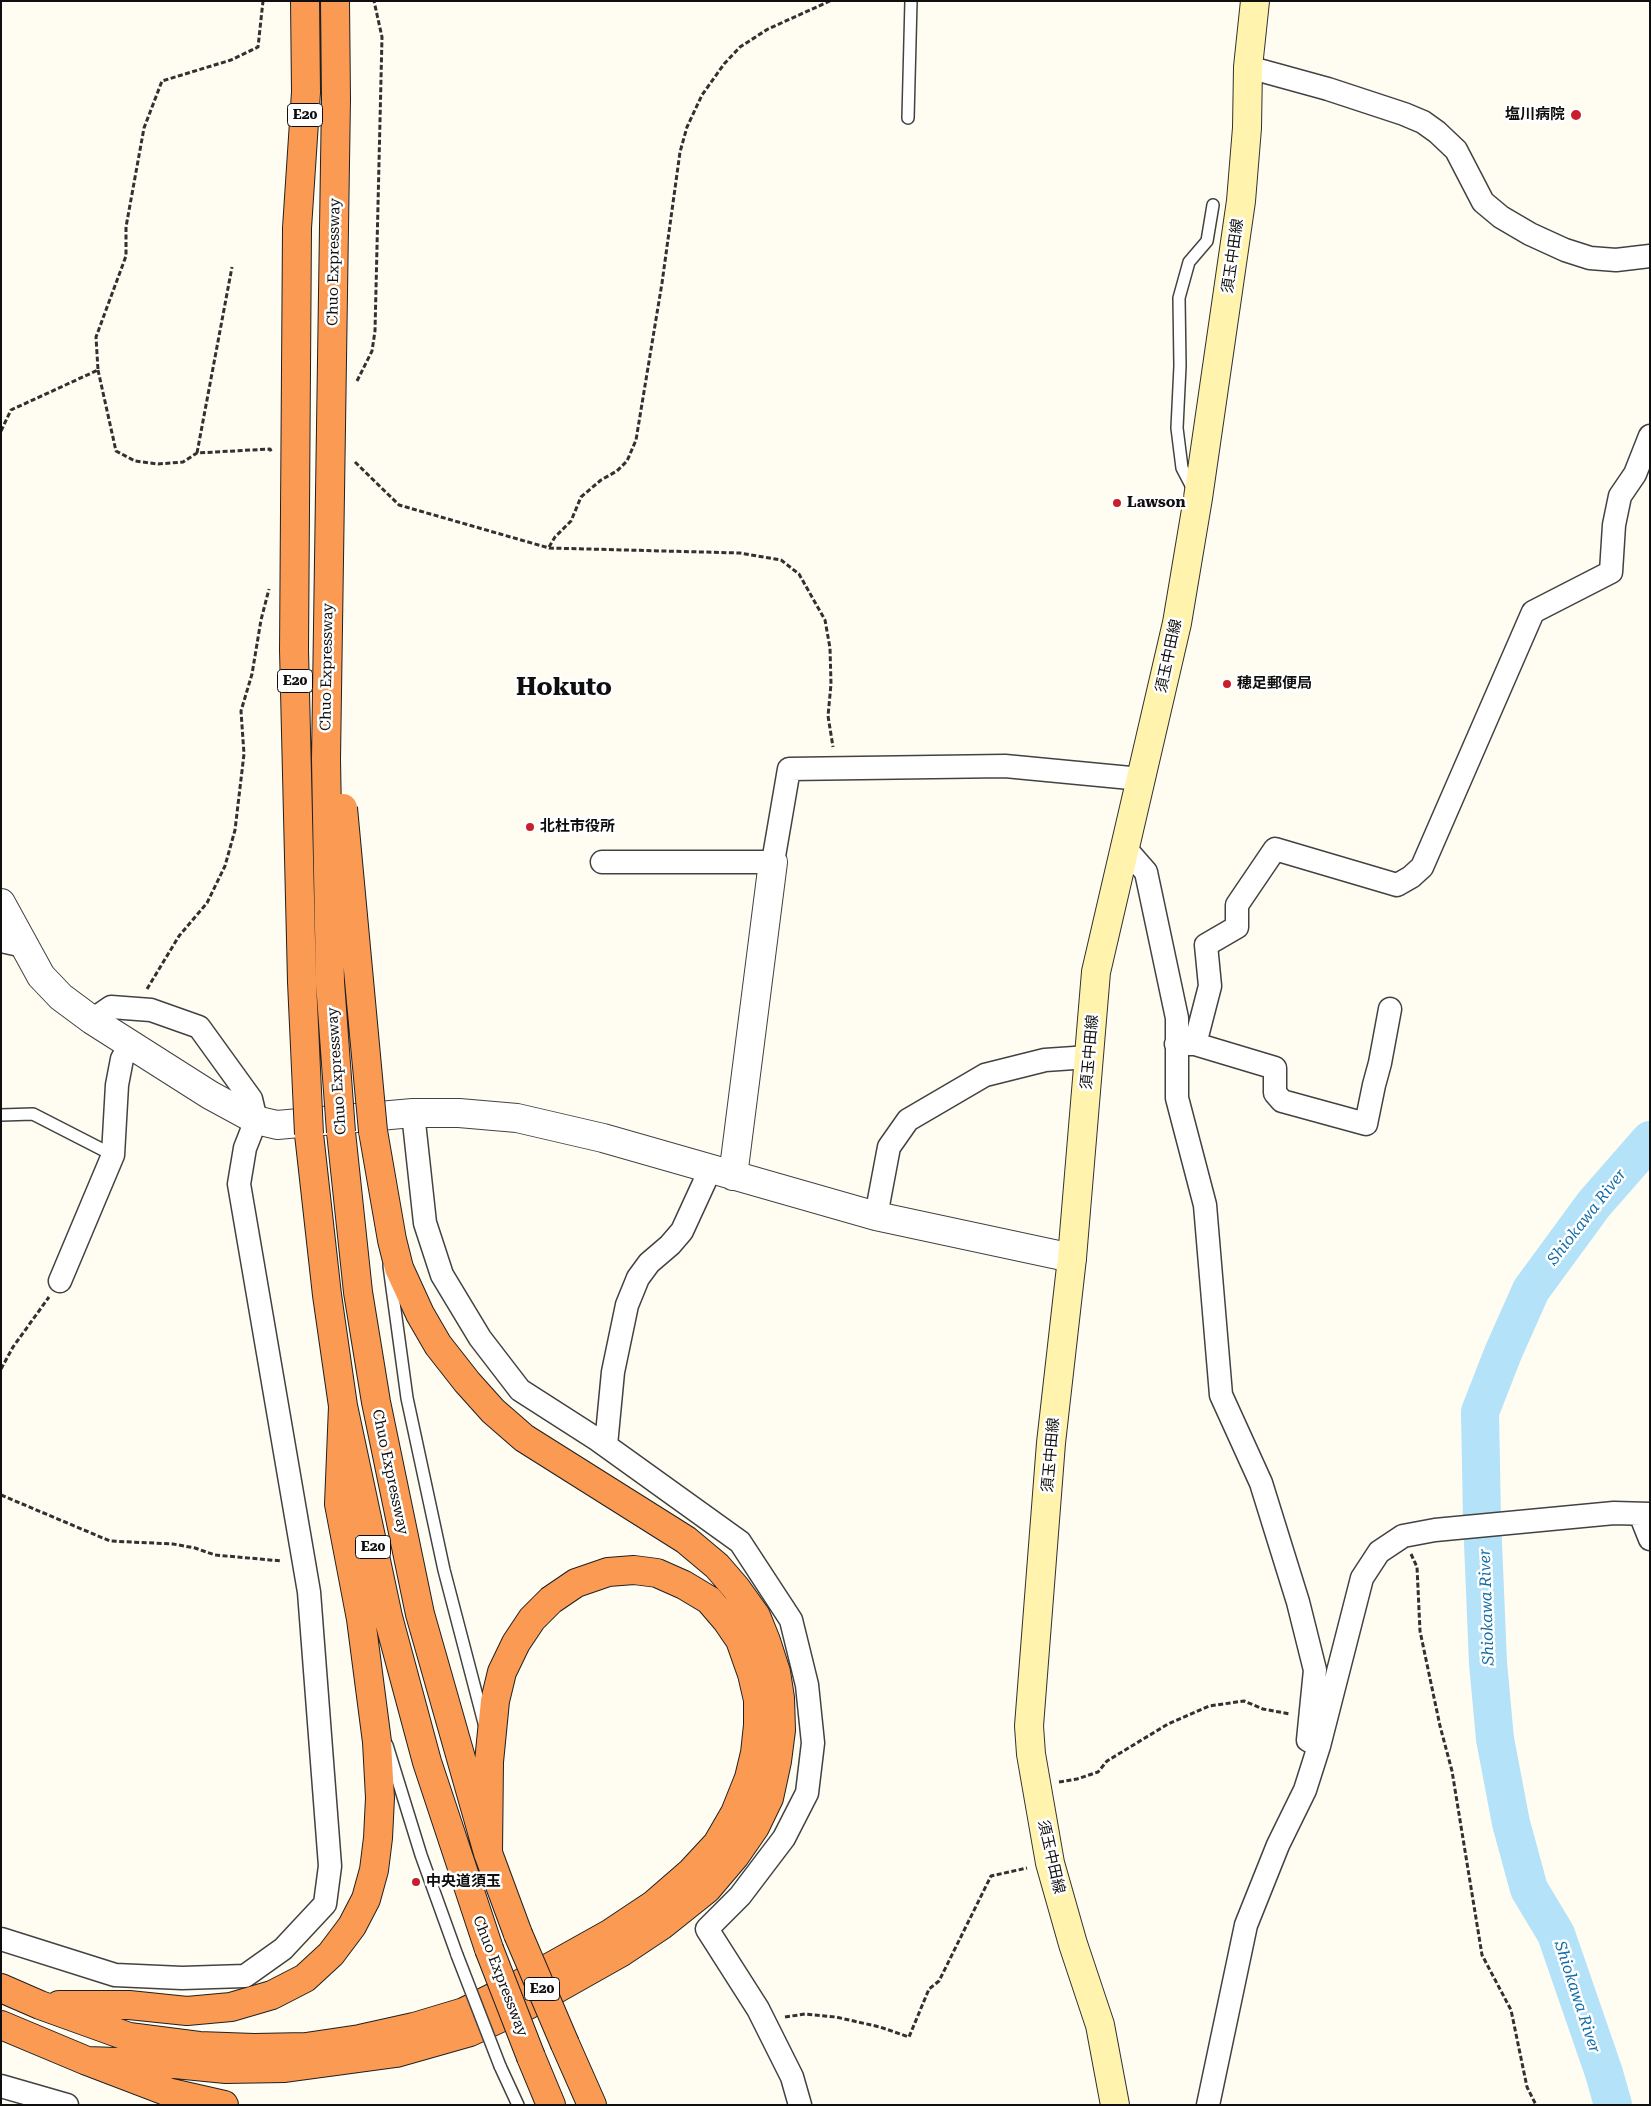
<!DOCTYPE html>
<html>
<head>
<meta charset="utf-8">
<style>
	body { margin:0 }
	#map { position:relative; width:1651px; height:2106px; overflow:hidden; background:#fffcf2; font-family:"Roboto Serif",serif }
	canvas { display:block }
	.frame { position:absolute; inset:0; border:2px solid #0f0f0f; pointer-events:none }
</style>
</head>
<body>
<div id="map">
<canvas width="1651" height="2106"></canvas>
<div class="frame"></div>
</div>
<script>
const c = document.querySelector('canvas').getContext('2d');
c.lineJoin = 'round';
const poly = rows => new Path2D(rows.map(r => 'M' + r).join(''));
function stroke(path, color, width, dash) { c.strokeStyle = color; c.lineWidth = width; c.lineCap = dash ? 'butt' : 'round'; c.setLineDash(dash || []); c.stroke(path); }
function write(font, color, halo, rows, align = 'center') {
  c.font = font + ' "Roboto Serif","Noto Sans JP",serif'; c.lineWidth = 5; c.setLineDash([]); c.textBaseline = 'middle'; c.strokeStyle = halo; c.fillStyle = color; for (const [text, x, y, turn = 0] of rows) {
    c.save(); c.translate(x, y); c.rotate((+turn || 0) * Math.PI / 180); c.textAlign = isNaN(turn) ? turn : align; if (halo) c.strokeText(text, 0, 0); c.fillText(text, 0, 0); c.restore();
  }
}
stroke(poly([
	[1613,2105,1604,2073,1556,1934,1529,1889,1511,1823,1495,1739,1488,1663,1482,1519,1480,1412,1503,1353,1531,1290,1594,1204,1650,1140]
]), '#b3e2f9', 38);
const service = poly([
	[908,118,911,1],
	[1194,491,1182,468,1177,428,1180,366,1179,298,1189,262,1207,241,1213,205],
	[1,1115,33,1114,113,1155],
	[389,1266,407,1398,444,1570,484,1723],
	[387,1745,421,1855,457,1955],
	[500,2066,518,2105]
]);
const minor = poly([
	[1248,67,1328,89,1404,114,1423,122,1437,132,1456,150,1483,202,1501,217,1530,234,1565,250,1590,258,1616,260,1650,256],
	[1125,848,1146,872,1177,1018,1177,1098,1205,1205,1221,1395,1261,1483,1298,1602,1315,1670,1308,1740,1319,1746],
	[602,862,773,862,789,769,1005,766,1141,779],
	[1,941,24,946],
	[1176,1044,1195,1044,1210,986,1206,945,1237,927,1237,905,1275,849,1397,885,1411,877,1422,867,1533,612,1611,572,1614,525,1620,496,1635,474,1650,436],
	[1195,1044,1275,1068,1275,1093,1282,1101,1366,1124,1374,1085,1380,1063,1390,1009],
	[413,1113,425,1223,442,1275,480,1338,520,1390,598,1440,740,1542,791,1620,807,1685,813,1743,807,1793,784,1838,740,1896,707,1929,758,2009,792,2077,800,2105],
	[876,1216,889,1147,908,1120,985,1075,1045,1060,1089,1057],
	[60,1281,113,1155,117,1085,122,1059,130,1045],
	[606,1445,613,1372,627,1305,638,1278,649,1263,670,1245,682,1231,710,1170],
	[1640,1514,1650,1539],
	[1,1939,115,1975,182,1978,245,1976,283,1949,325,1904,330,1866,309,1592,239,1184,245,1148,256,1120,251,1099,199,1027,151,1010,111,1007,92,1020],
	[1,2086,67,2105],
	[1208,2105,1246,1925,1278,1845,1305,1790,1319,1746,1362,1578,1379,1552,1403,1536,1435,1530,1614,1513,1650,1514]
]);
const tertiary = poly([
	[1,903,41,976,61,997,92,1020,210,1095,256,1120,277,1125,413,1113,459,1113,517,1118,603,1138,876,1216,1072,1258],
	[733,1176,773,862]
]);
const secondary = poly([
	[1115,2105,1100,2025,1073,1944,1050,1863,1031,1754,1029,1726,1051,1443,1072,1258,1096,972,1177,623,1198,498,1241,201,1247,128,1248,67,1255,1]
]);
const motorway = poly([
	[334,227,336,99,335,1],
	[297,228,306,92,305,1],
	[341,1132,358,1292,376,1402,420,1614,488,1853,518,1934],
	[309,1134,327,1295,343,1406,388,1617,427,1762,489,1949],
	[1,1988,40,2005,129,2037,199,2046,254,2048,306,2047,360,2039,414,2027,464,2012,518,1985,611,1933,653,1905,691,1872,717,1844,735,1813,749,1778,755,1753,758,1725,758,1700,752,1674,740,1640,727,1621,709,1600,684,1585,657,1573,634,1570,608,1572,576,1583,551,1600,532,1619,516,1643,502,1672,495,1701,489,1762,488,1853],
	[59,2005,129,2005,187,2011,231,2007,272,1995,305,1978,331,1954,352,1926,366,1899,374,1870,378,1838,380,1798,377,1742,361,1619,339,1504,343,1406],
	[1,2025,87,2061,171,2093,224,2105],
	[565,2044,592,2105],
	[531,2057,551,2105],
	[87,2061,175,2064,226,2069,285,2068,396,2053,470,2032,526,2006,620,1953,662,1925,707,1889,735,1856,755,1827,769,1798,777,1761,781,1730,780,1698,776,1672,766,1641,756,1616,736,1588,717,1566,686,1540,524,1438,493,1411,467,1382,438,1345,420,1314,399,1268,392,1240,373,1131]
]);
stroke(service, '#424242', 14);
stroke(minor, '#424242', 25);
stroke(tertiary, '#424242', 30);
stroke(secondary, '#313131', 30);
stroke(motorway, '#202020', 30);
stroke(poly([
	[98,370,116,451,135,461,158,464,183,462,197,453,270,449,272,453],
	[357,381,372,351,375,331,382,37,374,1],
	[1,431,11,410,98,370,96,337,126,256,126,227,144,128,162,81,231,60,258,47,263,1],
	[197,453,232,267],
	[355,462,399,505,549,548,740,553,781,560,799,574,825,620,830,648,831,684,828,716,833,747],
	[549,547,555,537,571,521,581,497,601,480,617,471,627,461,636,440,662,283,680,152,687,127,702,95,724,64,740,47,768,29,830,1],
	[147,989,179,936,207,903,225,866,235,830,244,754,241,711,252,674,261,620,269,589],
	[1,1369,13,1347,49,1297],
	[1,1495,110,1541,173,1544,195,1548,215,1555,282,1561],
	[1411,1554,1417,1567,1420,1631,1440,1726,1452,1771,1482,1955,1511,2010,1527,2087,1536,2105],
	[1059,1782,1077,1779,1098,1772,1107,1761,1168,1724,1209,1706,1244,1701,1263,1709,1290,1714],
	[785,2017,805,2014,836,2017,880,2027,909,2037,929,1989,939,1981,991,1876,1027,1868]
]), '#313131', 3, [5, 2.5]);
stroke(service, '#fff', 11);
stroke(minor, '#fff', 22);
stroke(tertiary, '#fff', 28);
stroke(secondary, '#fff3ad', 28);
stroke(motorway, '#fb9a53', 28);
const serviceBridge = poly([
	[457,1955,500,2066]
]);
const motorwayBridge = poly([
	[334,227,326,759,330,982,341,1132],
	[297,228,294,650,302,982,309,1134],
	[343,808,373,1131],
	[518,1934,565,2044],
	[489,1949,531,2057]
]);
stroke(serviceBridge, '#424242', 14, []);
stroke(motorwayBridge, '#202020', 30, []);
stroke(serviceBridge, '#fff', 11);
stroke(motorwayBridge, '#fb9a53', 28);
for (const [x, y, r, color] of [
	[1576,115,6,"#c81f2d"],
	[1117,503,5,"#c81f2d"],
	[1227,684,5,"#c81f2d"],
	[530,827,5,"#c81f2d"],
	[416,1882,5,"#c81f2d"]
]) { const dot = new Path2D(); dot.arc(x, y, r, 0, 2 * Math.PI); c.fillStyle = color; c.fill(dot); stroke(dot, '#fff', 2); }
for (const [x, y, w] of [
	[305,115,35],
	[295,681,35],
	[373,1547,35],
	[542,1989,35]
]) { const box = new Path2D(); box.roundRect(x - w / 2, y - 11.5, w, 23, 4); c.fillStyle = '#fff'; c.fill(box); stroke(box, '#0f0f0f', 1); }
write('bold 14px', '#0f0f0f', null, [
	["E20",305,115],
	["E20",295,681],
	["E20",373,1547],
	["E20",542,1989]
]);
write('bold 15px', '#0f0f0f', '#fff', [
	["塩川病院",1565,115,"right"],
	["Lawson",1127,503],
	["穂足郵便局",1237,684],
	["北杜市役所",540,827],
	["中央道須玉",426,1882]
], 'left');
write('15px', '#0f0f0f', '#fff', [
	["須玉中田線",1233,256,-82],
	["Chuo Expressway",334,262,-89],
	["須玉中田線",1169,656,-78],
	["Chuo Expressway",327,667,-89],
	["須玉中田線",1090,1052,-85],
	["Chuo Expressway",337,1071,-94],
	["須玉中田線",1051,1455,-85],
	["Chuo Expressway",390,1472,78],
	["須玉中田線",1051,1857,77],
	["Chuo Expressway",500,1976,69]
]);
write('italic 16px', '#116ca9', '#fff', [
	["Shiokawa River",1587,1217,-52],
	["Shiokawa River",1487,1607,-92],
	["Shiokawa River",1577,1997,72]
]);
write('bold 25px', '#0f0f0f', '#fff', [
	["Hokuto",564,688]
]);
</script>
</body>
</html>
